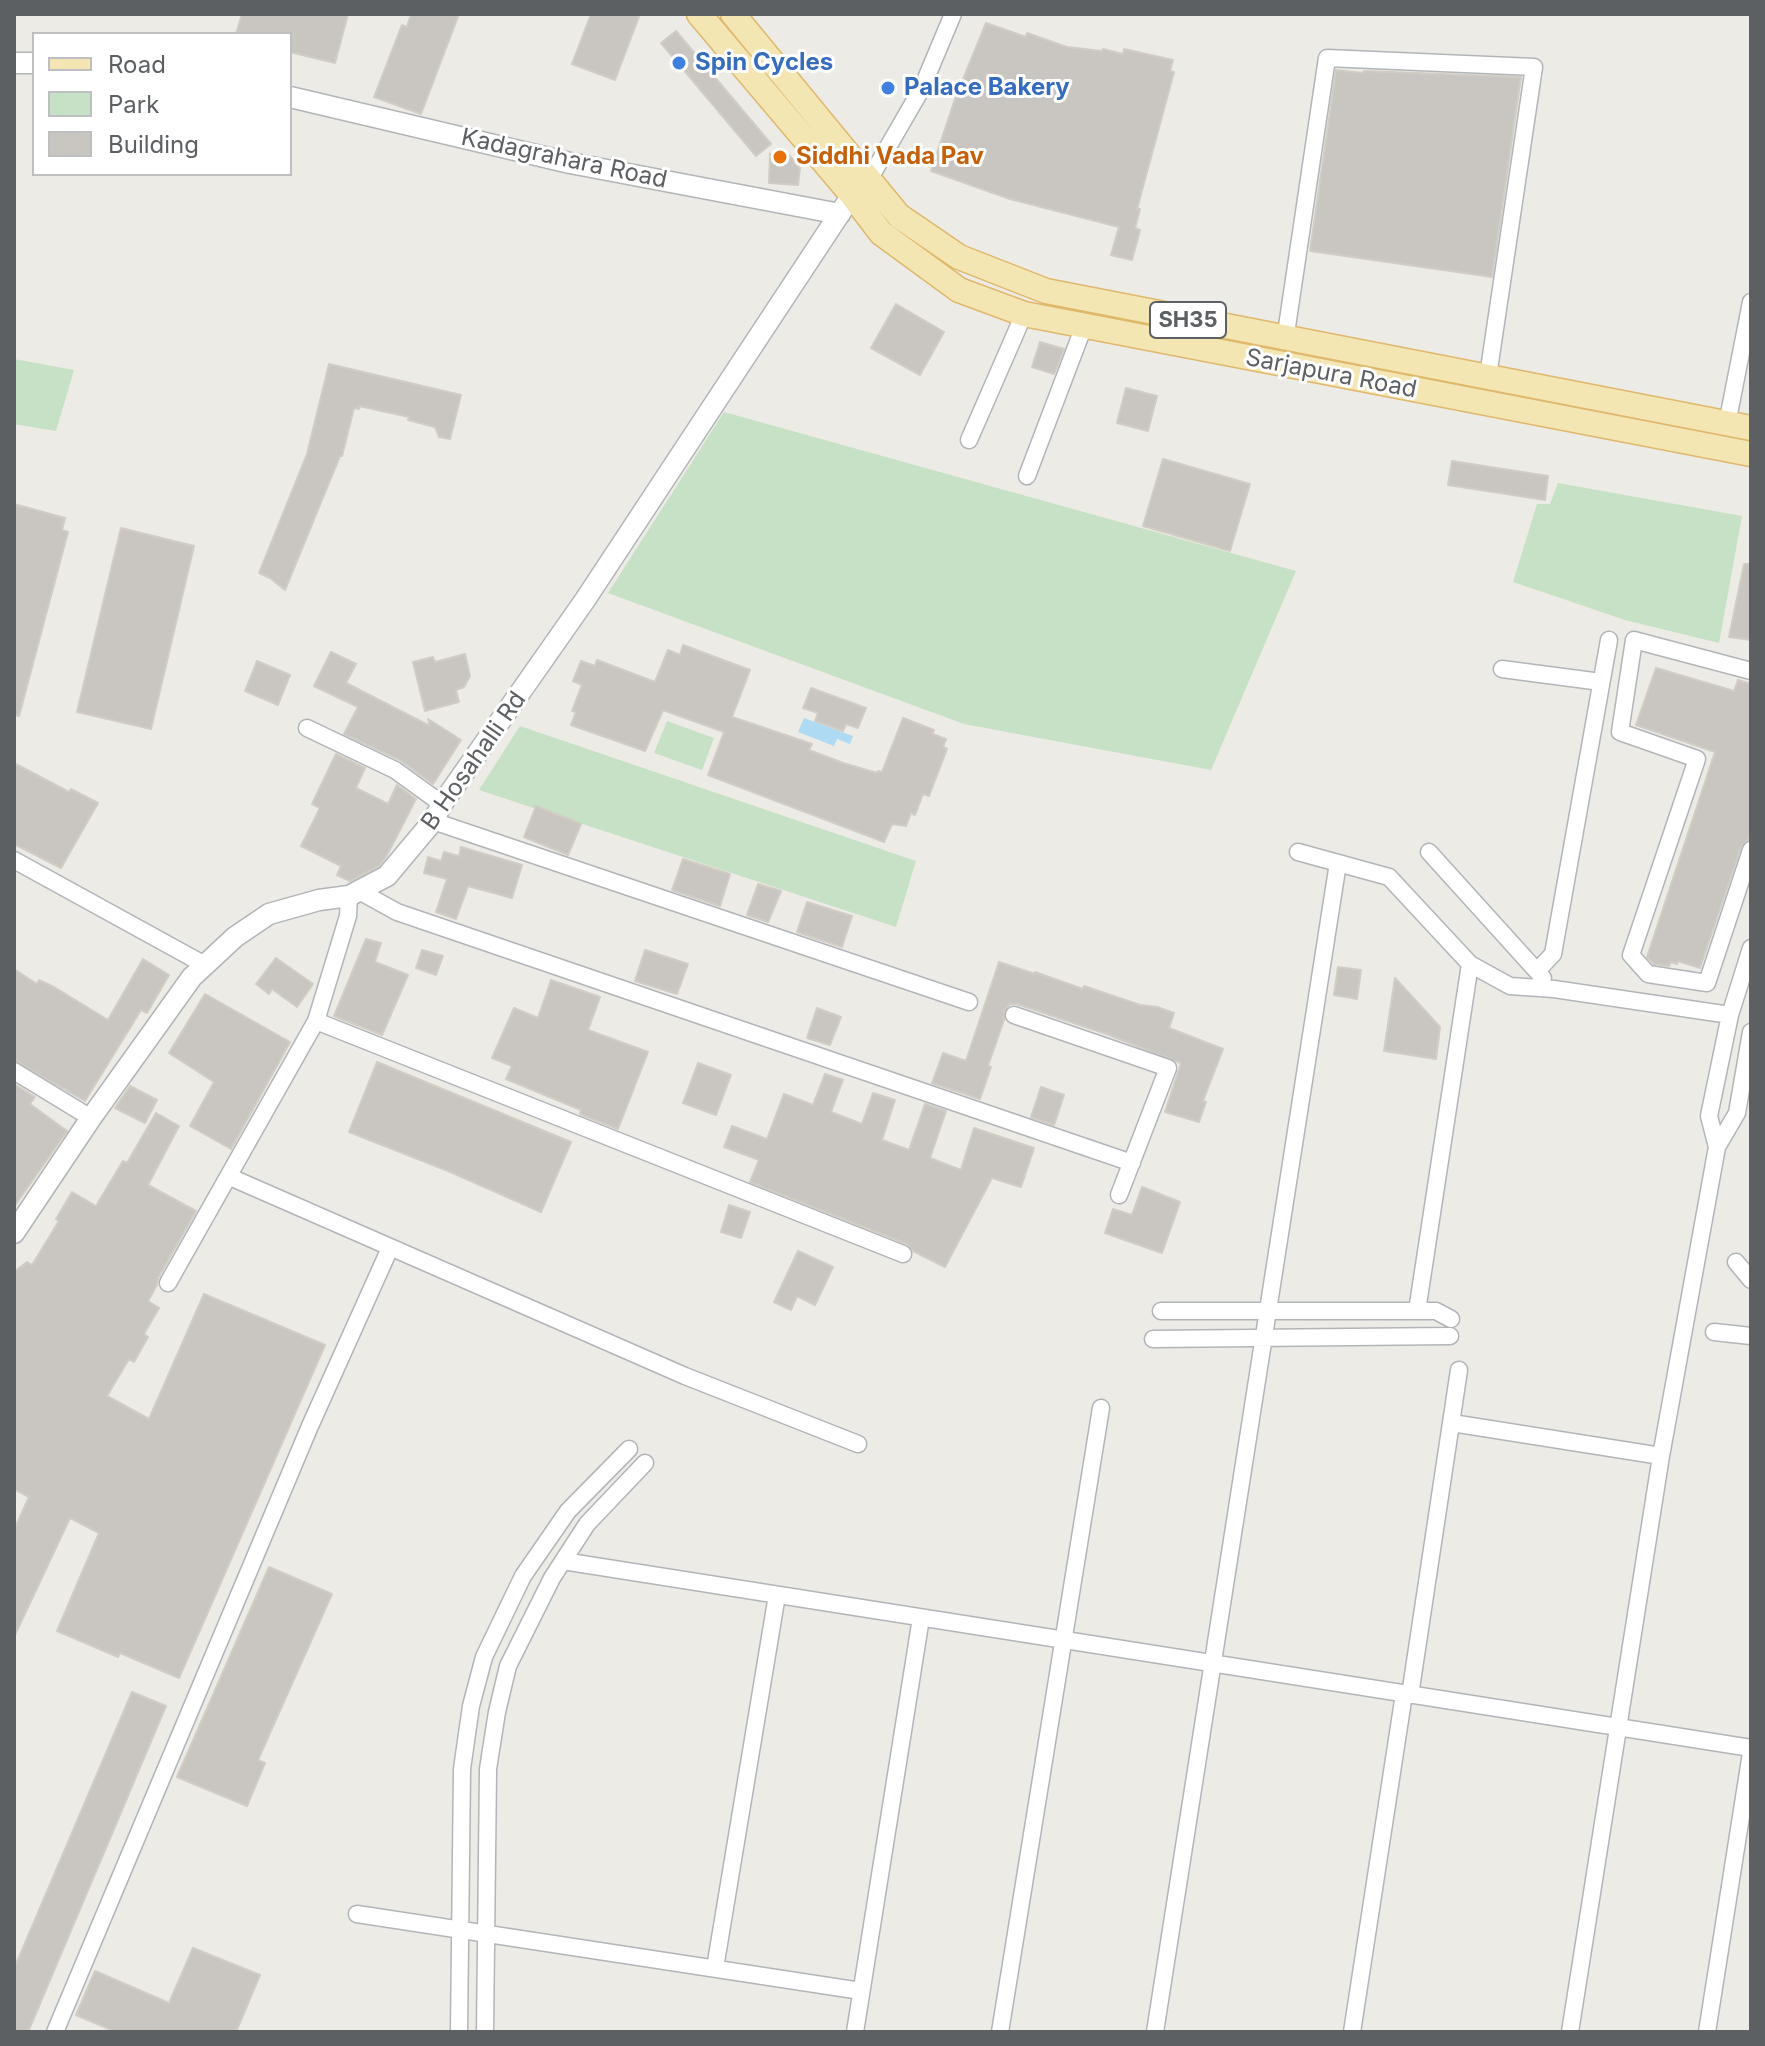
<!DOCTYPE html>
<html>
<head>
<meta charset="utf-8">
<style>
	body { margin:0 }
	#map { position:relative; width:1765px; height:2046px; overflow:hidden; background:#edebe5; font-family:Inter,sans-serif }
	canvas { display:block }
	.frame { position:absolute; inset:0; border:16px solid #5d6063; pointer-events:none }
	.legend { position:absolute; left:32px; top:32px; width:260px; height:144px; box-sizing:border-box; background:#fff; border:2px solid #bebfc1; margin:0; padding:10px 14px; list-style:none; font-size:24px; color:#5d6063 }
	.legend li { display:flex; align-items:center; gap:16px; height:40px }
	.legend b { width:40px; border:2px solid #bebfc1 }
</style>
</head>
<body>
<div id="map">
<canvas width="1765" height="2046"></canvas>
<div class="frame"></div>
<ul class="legend">
<li><b style="height:10px;background:#f4e6b3"></b>Road</li>
<li><b style="height:22px;background:#c6e1c5"></b>Park</li>
<li><b style="height:22px;background:#c9c6c2"></b>Building</li>
</ul>
</div>
<script>
const c = document.querySelector('canvas').getContext('2d');
c.lineJoin = 'round';
function fill(path, color) { c.fillStyle = color; c.fill(path, 'evenodd'); }
const poly = rows => new Path2D(rows.map(r => 'M' + r).join(''));
function stroke(path, color, width, dash) { c.strokeStyle = color; c.lineWidth = width; c.lineCap = dash ? 'butt' : 'round'; c.setLineDash(dash || []); c.stroke(path); }
function write(font, color, halo, rows, align = 'center') {
  c.font = font + ' Inter,sans-serif'; c.lineWidth = 6; c.setLineDash([]); c.textBaseline = 'middle'; c.strokeStyle = halo; c.fillStyle = color; for (const [text, x, y, turn = 0] of rows) {
    c.save(); c.translate(x, y); c.rotate((+turn || 0) * Math.PI / 180); c.textAlign = isNaN(turn) ? turn : align; if (halo) c.strokeText(text, 0, 0); c.fillText(text, 0, 0); c.restore();
  }
}
fill(poly([
	[14,359,74,370,56,431,14,424],
	[724,412,1296,571,1211,770,964,724,608,593],
	[1558,483,1742,516,1719,643,1625,620,1513,582,1537,504,1550,504],
	[667,721,714,738,702,770,654,753],
	[520,726,916,861,896,927,479,790]
]), '#c6e1c5');
fill(poly([
	[804,718,853,736,850,744,837,739,834,746,798,732]
]), '#aedaf4');
const building = poly([
	[242,14,348,14,335,63,290,52,290,34,236,34,242,14],
	[411,14,459,14,421,114,374,97,402,25,407,27,411,14],
	[591,14,640,14,615,80,572,64,591,14],
	[986,23,1026,37,1027,33,1067,47,1102,51,1103,49,1123,54,1124,49,1173,60,1170,71,1174,72,1137,209,1140,209,1135,228,1140,230,1132,260,1111,255,1119,227,1010,199,931,171,955,99,986,23],
	[676,31,771,144,756,156,661,43,676,31],
	[1336,70,1363,73,1364,71,1521,77,1492,277,1310,251,1336,70],
	[770,154,788,154,800,168,798,185,769,183,770,154],
	[896,304,944,332,920,375,871,348,896,304],
	[1040,342,1064,349,1054,374,1032,367,1040,342],
	[329,364,461,395,450,439,439,437,435,427,408,420,409,417,359,406,359,409,354,408,342,456,340,456,285,590,270,578,259,573,307,454,329,364],
	[1126,388,1157,396,1148,431,1117,423,1126,388],
	[1163,459,1250,484,1230,551,1143,526,1163,459],
	[1452,461,1548,476,1545,500,1448,485,1452,461],
	[14,504,65,518,62,530,68,532,19,716,14,715,14,504],
	[121,528,194,546,151,729,77,712,121,528],
	[1744,564,1751,564,1751,640,1729,637,1744,564],
	[683,645,750,670,732,717,812,744,809,750,843,763,877,773,878,771,882,772,903,718,934,730,932,734,946,739,943,747,947,749,929,796,923,794,915,815,911,813,906,826,892,824,884,842,708,775,724,732,663,710,645,751,571,725,576,712,572,711,582,685,573,681,581,661,595,666,597,660,655,682,668,650,680,655,683,645],
	[331,652,356,664,346,683,430,726,428,719,461,740,433,784,400,760,344,734,358,707,314,686,331,652],
	[465,654,470,676,464,687,456,690,459,702,425,711,413,662,433,657,435,662,465,654],
	[257,661,290,675,278,705,245,691,257,661],
	[1656,668,1734,691,1738,680,1751,684,1751,830,1748,840,1741,847,1700,968,1678,961,1677,964,1671,962,1669,966,1654,964,1647,957,1715,752,1636,725,1656,668],
	[811,688,866,708,858,728,846,724,843,731,815,721,818,713,803,708,811,688],
	[336,754,365,768,356,788,388,804,397,785,416,799,386,857,379,866,350,881,337,875,341,866,301,846,320,808,312,804,336,754],
	[14,763,69,792,71,789,98,803,61,868,14,844,14,763],
	[536,806,581,824,568,855,524,837,536,806],
	[461,847,522,865,512,898,468,886,456,919,436,912,447,879,424,873,428,857,441,861,444,852,459,856,461,847],
	[683,859,730,874,720,906,672,890,683,859],
	[758,884,781,891,768,922,747,915,758,884],
	[807,902,852,916,842,947,797,932,807,902],
	[366,939,381,943,375,962,408,975,382,1035,334,1016,366,939],
	[422,950,443,956,436,975,416,968,422,950],
	[645,950,688,964,677,994,635,981,645,950],
	[276,958,313,984,297,1007,272,989,269,994,256,984,276,958],
	[143,959,169,975,147,1013,141,1010,85,1101,14,1060,14,969,37,984,39,980,54,987,108,1020,143,959],
	[999,962,1035,974,1035,972,1083,989,1084,986,1140,1005,1157,1007,1174,1013,1169,1028,1223,1049,1203,1101,1206,1102,1199,1122,1165,1112,1181,1063,1109,1035,1017,1004,1010,1004,1004,1011,1004,1020,988,1066,991,1067,980,1099,932,1083,943,1053,966,1061,999,962],
	[1338,967,1361,970,1357,999,1334,995,1338,967],
	[1395,978,1440,1027,1436,1059,1384,1051,1395,978],
	[551,980,600,997,588,1030,648,1052,618,1129,580,1114,581,1110,506,1079,512,1066,492,1058,514,1008,538,1018,551,980],
	[205,994,290,1042,231,1149,190,1126,214,1082,169,1053,205,994],
	[817,1008,841,1017,830,1045,807,1038,817,1008],
	[377,1062,571,1142,541,1212,448,1171,349,1132,377,1062],
	[698,1063,731,1075,716,1115,683,1103,698,1063],
	[825,1074,843,1080,831,1112,862,1124,873,1093,895,1100,882,1140,909,1150,925,1104,946,1111,930,1158,961,1170,974,1128,1034,1148,1021,1187,992,1178,945,1267,913,1251,907,1244,750,1182,759,1160,724,1147,732,1126,767,1139,784,1094,813,1105,825,1074],
	[14,1084,35,1097,30,1104,67,1131,14,1207,14,1084],
	[130,1086,157,1100,145,1123,115,1108,130,1086],
	[1041,1087,1064,1095,1054,1125,1031,1117,1041,1087],
	[156,1113,179,1126,148,1185,196,1211,158,1278,157,1285,148,1301,159,1308,144,1334,148,1337,134,1362,129,1359,107,1396,149,1419,204,1294,325,1345,179,1678,120,1653,118,1657,57,1631,99,1533,70,1518,14,1637,14,1530,29,1497,14,1489,14,1272,27,1262,32,1265,59,1221,56,1219,72,1192,96,1206,123,1161,127,1163,156,1113],
	[1142,1187,1180,1202,1162,1253,1105,1233,1113,1209,1132,1215,1142,1187],
	[729,1205,750,1212,741,1238,721,1232,729,1205],
	[798,1251,833,1267,815,1305,797,1296,791,1310,774,1302,798,1251],
	[269,1567,332,1594,258,1760,265,1763,247,1806,177,1777,269,1567],
	[132,1692,166,1706,28,2032,14,2032,14,1969,132,1692],
	[193,1948,260,1975,236,2032,116,2032,76,2015,95,1971,169,2003,193,1948]
]);
fill(building, '#c9c6c2');
stroke(building, '#d1ccc4', 2);
const minor = poly([
	[870,178,922,88,953,14],
	[1285,340,1327,58,1534,67,1488,376],
	[1727,424,1751,302],
	[969,440,1024,314],
	[1027,476,1084,326],
	[1502,669,1601,682],
	[1751,671,1634,640,1620,732,1697,759,1631,955,1648,974,1707,983,1751,850],
	[307,728,395,770,442,804],
	[433,821,969,1002],
	[1298,852,1389,877,1470,964,1510,986,1554,989,1730,1015],
	[1429,852,1543,978],
	[14,860,205,965],
	[359,891,397,912,1132,1163],
	[1537,971,1553,954,1609,640],
	[1014,1015,1168,1068,1119,1195],
	[316,1021,903,1254],
	[14,1071,91,1118],
	[1717,1147,1709,1116,1730,1015,1751,948],
	[230,1177,685,1376,858,1444],
	[1736,1262,1751,1280],
	[168,1283,316,1021,348,916,349,896],
	[1161,1311,1436,1311,1451,1319],
	[1417,1311,1470,964],
	[1714,1332,1751,1336],
	[1153,1339,1450,1336],
	[1452,1423,1661,1456],
	[563,1561,1751,1748],
	[1410,1695,1459,1370],
	[357,1914,861,1991],
	[715,1968,777,1595],
	[55,2032,310,1426,390,1248],
	[459,2032,462,1769,471,1706,484,1657,523,1576,568,1511,629,1449],
	[485,2032,488,1769,497,1712,508,1666,552,1578,587,1524,645,1463],
	[855,2032,921,1618],
	[1000,2032,1101,1408],
	[1155,2032,1338,863],
	[1352,2032,1404,1694],
	[1570,2032,1661,1456,1717,1147,1737,1113,1751,1032],
	[1707,2032,1751,1753]
]);
const tertiary = poly([
	[14,63,34,63],
	[290,97,570,163,840,214],
	[14,1233,91,1118,192,977,205,965,235,937,269,914,319,900,349,896,387,876,433,821,442,804,585,600,852,195]
]);
const primary = poly([
	[699,14,852,195,881,233,959,290,1024,314,1751,454],
	[733,14,899,216,959,257,1046,291,1751,428]
]);
stroke(minor, '#b2b5b8', 19);
stroke(tertiary, '#b2b5b8', 23);
stroke(primary, '#dfb86c', 27);
stroke(minor, '#fff', 16);
stroke(tertiary, '#fff', 20);
stroke(primary, '#f4e6b3', 24);
for (const [x, y, r, color] of [
	[679,63,8,"#3f7fe0"],
	[888,88,8,"#3f7fe0"],
	[780,157,8,"#e8710a"]
]) { const dot = new Path2D(); dot.arc(x, y, r, 0, 2 * Math.PI); c.fillStyle = color; c.fill(dot); stroke(dot, '#fff', 3); }
for (const [x, y, w] of [
	[1188,320,76]
]) { const box = new Path2D(); box.roundRect(x - w / 2, y - 18, w, 36, 6); c.fillStyle = '#fff'; c.fill(box); stroke(box, '#5d6063', 2); }
write('bold 22px', '#5d6063', null, [
	["SH35",1188,320]
]);
write('bold 24px', '#366cbe', '#fff', [
	["Spin Cycles",695,63],
	["Palace Bakery",904,88]
], 'left');
write('bold 24px', '#c56008', '#fff', [
	["Siddhi Vada Pav",796,157]
], 'left');
write('24px', '#5d6063', '#fff', [
	["Kadagrahara Road",564,159,12],
	["Sarjapura Road",1331,374,11],
	["B Hosahalli Rd",474,761,-55]
]);
</script>
</body>
</html>
